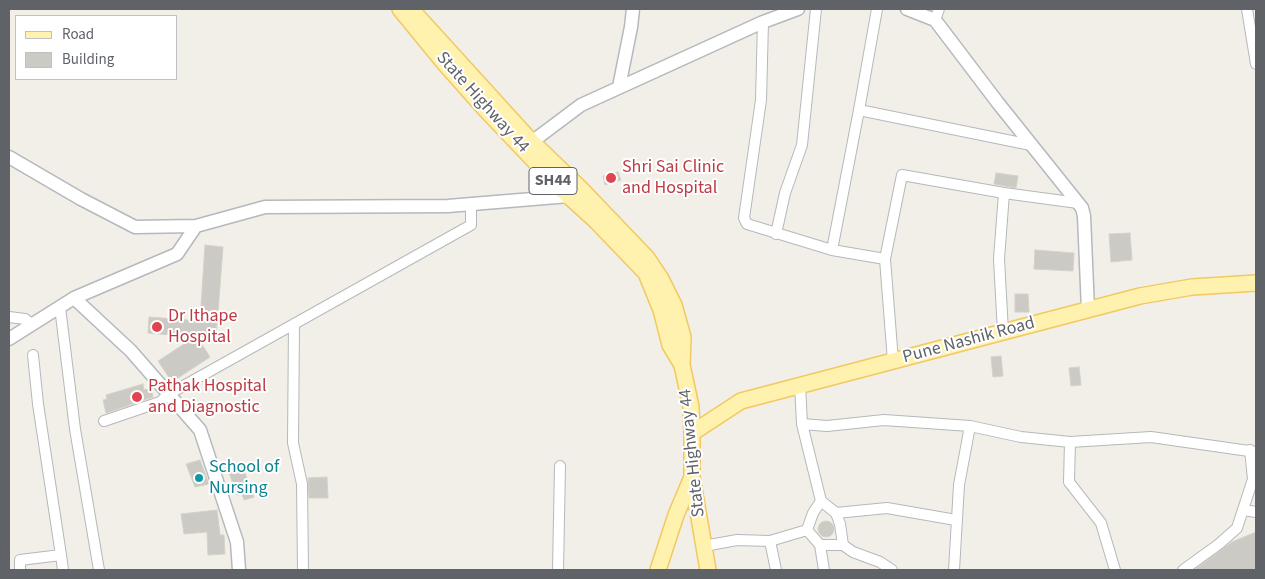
<!DOCTYPE html>
<html>
<head>
<meta charset="utf-8">
<style>
	body { margin:0 }
	#map { position:relative; width:1265px; height:579px; overflow:hidden; background:#f1efe8; font-family:"Source Sans 3",sans-serif }
	canvas { display:block }
	.frame { position:absolute; inset:0; border:10px solid #5f6368; pointer-events:none }
	.legend { position:absolute; left:15px; top:15px; width:162px; height:65px; box-sizing:border-box; background:#fff; border:1px solid #bfc1c3; margin:0; padding:6px 9px; list-style:none; font-size:15px; color:#5f6368 }
	.legend li { display:flex; align-items:center; gap:10px; height:25px }
	.legend b { width:25px; border:1px solid #bfc1c3 }
</style>
</head>
<body>
<div id="map">
<canvas width="1265" height="579"></canvas>
<div class="frame"></div>
<ul class="legend">
<li><b style="height:6px;background:#fff2af"></b>Road</li>
<li><b style="height:14px;background:#cccac5"></b>Building</li>
</ul>
</div>
<script>
const c = document.querySelector('canvas').getContext('2d');
c.lineJoin = 'round';
function fill(path, color) { c.fillStyle = color; c.fill(path, 'evenodd'); }
const poly = rows => new Path2D(rows.map(r => 'M' + r).join(''));
function stroke(path, color, width, dash) { c.strokeStyle = color; c.lineWidth = width; c.lineCap = dash ? 'butt' : 'round'; c.setLineDash(dash || []); c.stroke(path); }
function write(font, color, halo, rows, align = 'center') {
  c.font = font + ' "Source Sans 3",sans-serif'; c.lineWidth = 4; c.setLineDash([]); c.textBaseline = 'middle'; c.strokeStyle = halo; c.fillStyle = color; for (const [text, x, y, turn = 0] of rows) {
    c.save(); c.translate(x, y); c.rotate((+turn || 0) * Math.PI / 180); c.textAlign = isNaN(turn) ? turn : align; if (halo) c.strokeText(text, 0, 0); c.fillText(text, 0, 0); c.restore();
  }
}
const building = poly([
	[618,172,621,180,605,185,603,176,618,172],
	[996,173,1018,176,1016,188,994,184,996,173],
	[1130,233,1132,260,1111,262,1109,234,1130,233],
	[205,245,223,247,216,338,197,337,210,357,172,382,158,361,195,337,148,333,149,317,200,321,205,245],
	[1035,250,1074,253,1073,271,1034,269,1035,250],
	[1015,294,1028,294,1029,312,1015,312,1015,294],
	[1001,356,1003,376,993,377,991,357,1001,356],
	[1079,367,1081,385,1071,386,1069,368,1079,367],
	[143,384,144,390,151,388,153,397,106,413,103,400,107,399,106,395,143,384],
	[200,460,209,484,195,487,186,464,200,460],
	[242,465,254,497,244,500,242,494,237,495,228,470,242,465],
	[327,477,328,498,309,498,308,478,327,477],
	[217,510,220,535,224,535,225,554,208,555,207,532,184,534,181,514,217,510],
	'818 529a8 8 0 1 1 16 0a8 8 0 1 1-16 0Z',
	[1256,532,1256,570,1194,570,1232,542,1256,532]
]);
fill(building, '#cccac5');
stroke(building, '#d6d1c6', 1);
const minor = poly([
	[1247,9,1256,64],
	[935,20,939,9],
	[763,22,761,100,744,218,747,224,832,250,885,259],
	[859,110,1031,145],
	[776,234,785,193,802,145,816,9],
	[832,250,859,110,877,9],
	[60,307,75,429,99,570],
	[9,317,25,319,32,324],
	[294,324,293,443,302,484,303,570],
	[1003,332,999,259,1004,193],
	[33,355,38,404,61,555],
	[893,361,885,259,902,175,1004,193,1078,203],
	[800,385,802,424,827,426,884,420,970,426,959,485,954,570],
	[104,421,160,402,169,394,471,225,471,204],
	[802,424,821,501,836,513,840,524,843,545,853,552,880,562,892,570],
	[970,426,1021,437,1070,442,1151,437,1256,452],
	[1070,442,1069,482,1101,523,1115,570],
	[1244,510,1256,512],
	[836,513,887,508,956,520],
	[807,530,820,545,843,545],
	[770,541,776,570],
	[820,545,824,570],
	[704,546,737,540,770,541,807,530,813,513,821,501],
	[20,570,20,560,61,555,63,570],
	[558,570,560,466],
	[1183,570,1219,544,1237,528,1253,479,1250,450]
]);
const tertiary = poly([
	[907,9,935,20,998,103,1082,208,1084,216,1088,310],
	[619,87,631,27,633,9],
	[525,147,581,105,763,22,798,9],
	[9,157,81,199,135,227,196,226],
	[74,298,131,351,200,430,237,542,239,570],
	[9,339,74,298,177,254,196,226,265,207,448,206,569,196,574,193]
]);
const primary = poly([
	[400,9,445,64,485,109,563,191,595,220,646,273,661,310,670,345,682,365],
	[411,9,531,141,580,188,647,258,661,279,674,305,683,337,682,365,691,407,692,433,692,477,708,570],
	[692,433,741,401,1140,296,1192,287,1256,283],
	[658,570,676,515,692,477]
]);
stroke(minor, '#b5b8bc', 12);
stroke(tertiary, '#b5b8bc', 15);
stroke(primary, '#f2c960', 18);
stroke(minor, '#fff', 10);
stroke(tertiary, '#fff', 12);
stroke(primary, '#fff2af', 15);
for (const [x, y, r, color] of [
	[611,178,6,"#e0444e"],
	[157,327,6,"#e0444e"],
	[137,397,6,"#e0444e"],
	[199,478,5,"#0f9aa8"]
]) { const dot = new Path2D(); dot.arc(x, y, r, 0, 2 * Math.PI); c.fillStyle = color; c.fill(dot); stroke(dot, '#fff', 2); }
for (const [x, y, w] of [
	[553,181,48]
]) { const box = new Path2D(); box.roundRect(x - w / 2, y - 13.5, w, 27, 4); c.fillStyle = '#fff'; c.fill(box); stroke(box, '#5f6368', 1); }
write('bold 16px', '#5f6368', null, [
	["SH44",553,181]
]);
write('18px', '#5f6368', '#fff', [
	["State Highway 44",482,103,48],
	["Pune Nashik Road",969,341,-15],
	["State Highway 44",693,453,-96]
]);
write('18px', '#be3a42', '#fff', [
	["Shri Sai Clinic",622,168],
	["and Hospital",622,189],
	["Dr Ithape",168,317],
	["Hospital",168,338],
	["Pathak Hospital",148,387],
	["and Diagnostic",148,408]
], 'left');
write('18px', '#0d838f', '#fff', [
	["School of",209,468],
	["Nursing",209,489]
], 'left');
</script>
</body>
</html>
